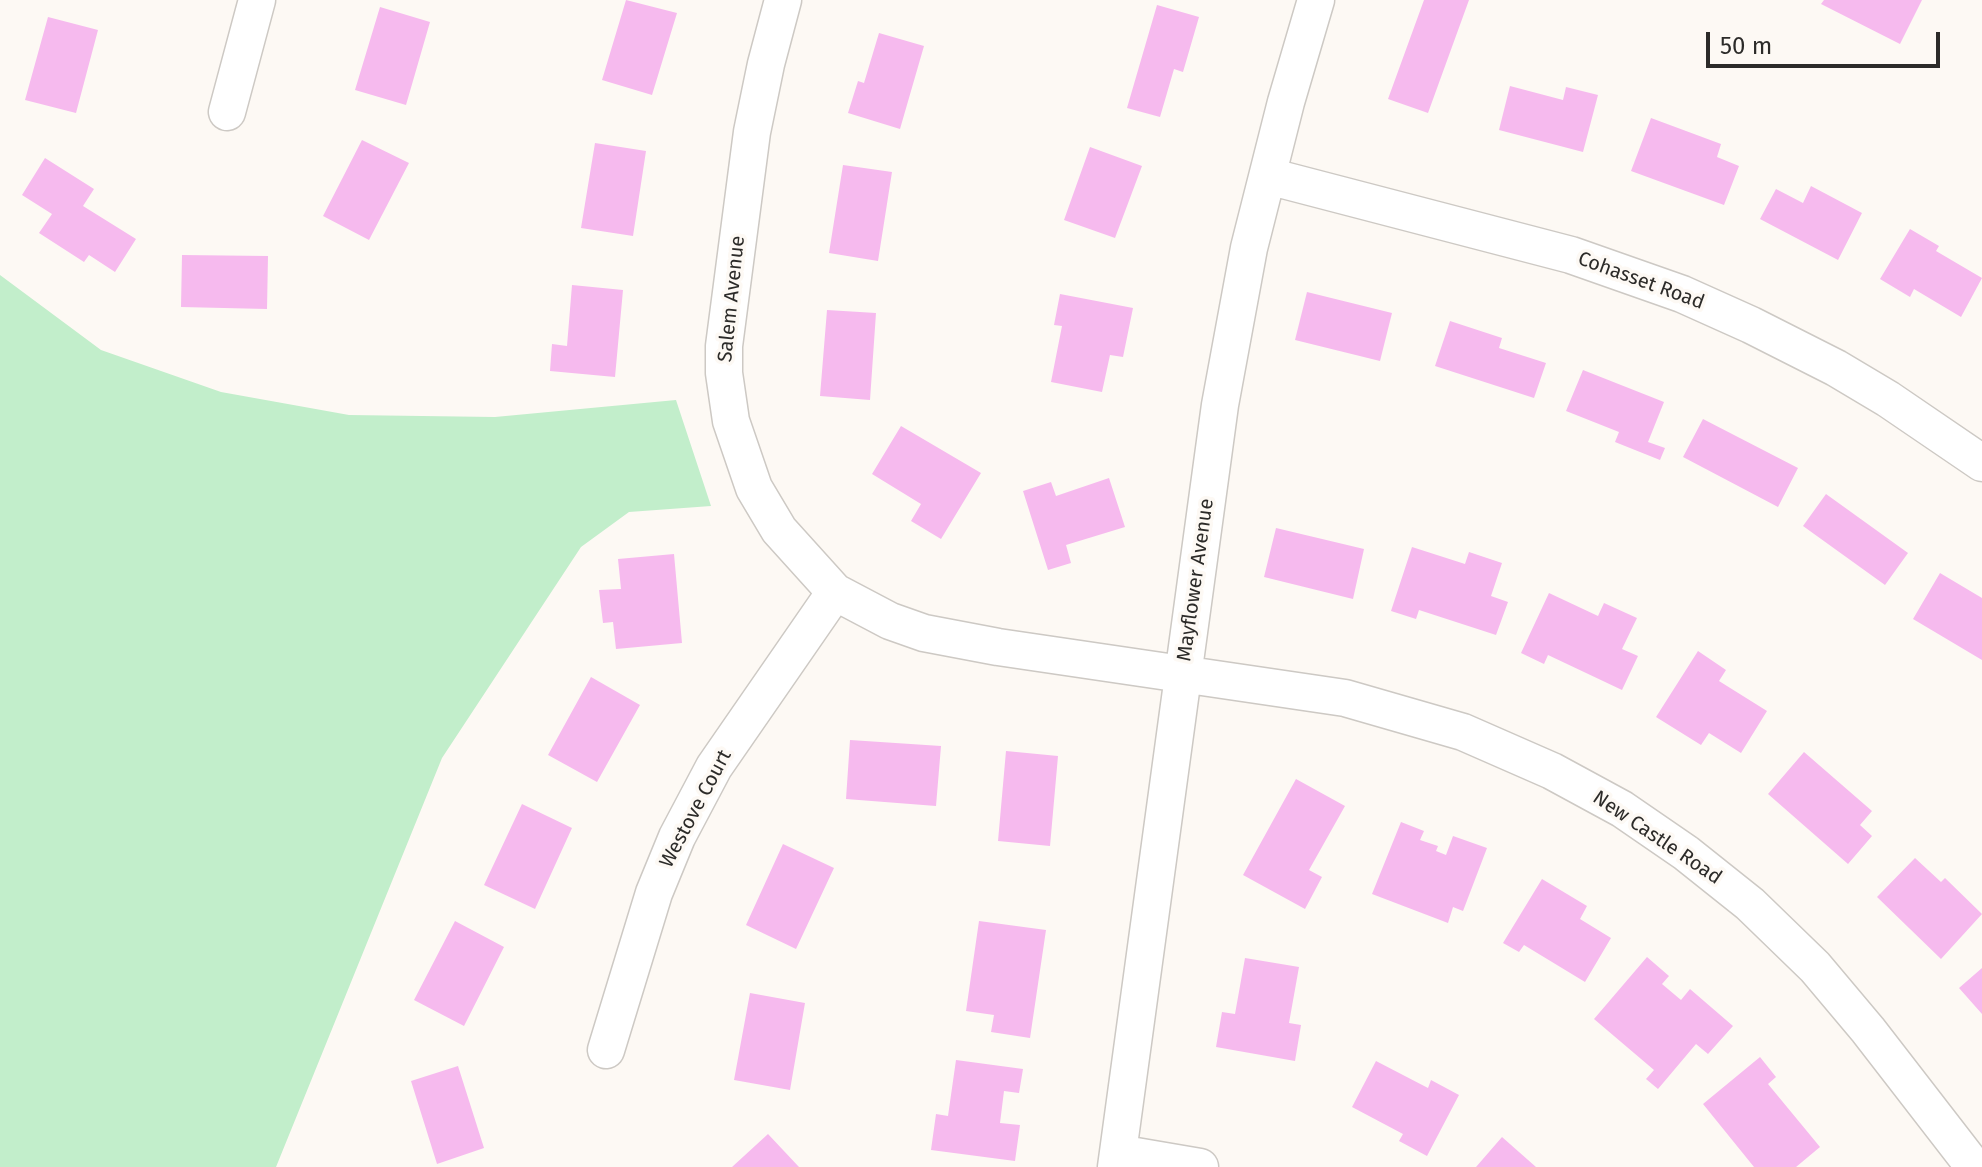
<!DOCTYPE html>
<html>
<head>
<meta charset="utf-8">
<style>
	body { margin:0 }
	#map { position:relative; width:1982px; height:1167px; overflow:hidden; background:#fdf9f4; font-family:"Fira Sans",sans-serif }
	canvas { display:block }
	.scale { position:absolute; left:1706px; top:32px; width:234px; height:36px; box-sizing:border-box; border:4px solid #2c2b29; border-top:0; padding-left:10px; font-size:24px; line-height:28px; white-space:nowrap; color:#2c2b29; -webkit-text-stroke:6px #fdf9f4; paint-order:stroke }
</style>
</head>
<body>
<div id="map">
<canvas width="1982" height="1167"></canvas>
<div class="scale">50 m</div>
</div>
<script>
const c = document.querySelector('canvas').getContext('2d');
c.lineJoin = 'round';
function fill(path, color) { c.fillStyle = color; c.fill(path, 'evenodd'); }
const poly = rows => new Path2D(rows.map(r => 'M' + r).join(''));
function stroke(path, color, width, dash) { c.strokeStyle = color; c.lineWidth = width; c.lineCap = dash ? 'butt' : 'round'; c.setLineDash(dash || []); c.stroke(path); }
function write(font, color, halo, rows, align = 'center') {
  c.font = font + ' "Fira Sans",sans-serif'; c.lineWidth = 7; c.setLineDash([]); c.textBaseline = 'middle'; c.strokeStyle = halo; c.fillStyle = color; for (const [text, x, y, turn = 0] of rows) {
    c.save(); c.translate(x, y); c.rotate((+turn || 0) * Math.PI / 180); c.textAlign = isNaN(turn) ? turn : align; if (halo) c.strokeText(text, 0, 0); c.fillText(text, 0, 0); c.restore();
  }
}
fill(poly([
	[0,275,101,350,221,392,349,415,495,417,676,400,711,506,629,512,581,547,442,758,276,1167,0,1167]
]), '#c2eecb');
fill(poly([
	[626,0,677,13,652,95,602,80],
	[1424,0,1469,0,1428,113,1388,99],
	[1824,0,1922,0,1900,44,1821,4],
	[1157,5,1199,17,1183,72,1174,69,1160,117,1127,108],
	[380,7,430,22,406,105,355,90],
	[48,17,98,30,76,113,25,100],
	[879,33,924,46,900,129,848,113,858,81,864,83],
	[1510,86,1563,100,1566,87,1598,95,1583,152,1499,130],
	[1651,118,1721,144,1717,157,1739,166,1724,205,1631,171],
	[362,140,409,163,369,240,323,216],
	[595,143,646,151,633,236,581,228],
	[1090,147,1142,166,1115,238,1064,220],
	[45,158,94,189,83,206,136,239,115,272,89,255,84,262,39,233,52,214,22,195],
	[843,165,892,172,878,261,829,253],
	[1811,186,1862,213,1838,260,1760,219,1776,189,1803,203],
	[1910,229,1939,246,1936,251,1982,278,1961,317,1914,289,1910,297,1880,279],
	[182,255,268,256,267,309,181,307],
	[572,285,623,290,615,377,550,371,552,344,567,346],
	[1307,292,1392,313,1380,361,1295,340],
	[1060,294,1133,308,1123,357,1110,355,1102,392,1051,382,1062,326,1054,325],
	[827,310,876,313,870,400,820,396],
	[1450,321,1502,338,1499,348,1546,363,1534,398,1435,366],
	[1583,370,1664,402,1648,442,1665,448,1660,460,1615,442,1619,432,1566,411],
	[1703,419,1798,468,1778,507,1683,457],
	[901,426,981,473,941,539,911,521,921,504,872,474],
	[1109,478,1125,527,1066,545,1071,563,1048,570,1023,491,1051,482,1056,496],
	[1826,494,1908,553,1885,585,1803,526],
	[1276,528,1364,549,1353,599,1264,577],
	[1412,547,1465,564,1469,552,1502,563,1491,596,1508,602,1496,635,1419,610,1416,619,1391,611],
	[674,554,682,643,616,649,613,622,603,623,599,590,621,589,618,559],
	[1940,573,1982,598,1982,660,1913,619],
	[1549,593,1598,616,1604,603,1637,618,1622,649,1638,656,1622,690,1548,655,1544,664,1521,653],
	[1698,651,1726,670,1719,681,1767,711,1741,753,1709,733,1701,745,1656,717],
	[591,677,640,705,597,782,548,755],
	[850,740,941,746,936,806,846,799],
	[1006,751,1058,756,1050,846,998,841],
	[1804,752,1872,811,1860,825,1872,836,1848,864,1768,794],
	[1296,779,1345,806,1309,870,1322,877,1305,909,1243,875],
	[522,804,572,828,535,909,484,885],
	[1401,822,1424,831,1420,840,1438,846,1436,851,1446,855,1453,836,1487,848,1463,911,1453,907,1448,923,1372,894],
	[783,844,834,868,796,949,746,925],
	[1915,858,1941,882,1945,878,1982,914,1941,959,1877,897],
	[1542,879,1587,906,1580,919,1611,938,1585,982,1524,945,1519,952,1503,943],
	[455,921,504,947,464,1026,414,1000],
	[979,921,1046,930,1030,1038,991,1032,994,1015,966,1011],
	[1647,957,1669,976,1662,984,1681,1000,1690,989,1733,1026,1708,1054,1696,1044,1658,1089,1646,1079,1654,1070,1594,1019],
	[1245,958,1299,967,1289,1023,1301,1025,1295,1061,1216,1047,1222,1012,1235,1014],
	[1982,968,1982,1014,1959,988],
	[750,993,805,1003,790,1090,734,1080],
	[1760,1057,1776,1077,1768,1084,1820,1147,1796,1167,1754,1167,1703,1104],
	[956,1060,1023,1069,1019,1093,1004,1091,1000,1123,1020,1125,1015,1161,931,1150,936,1114,948,1116],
	[1376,1061,1428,1088,1431,1080,1459,1095,1427,1156,1399,1141,1403,1134,1352,1107],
	[458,1066,484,1148,437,1164,411,1081],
	[768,1134,799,1167,732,1167],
	[1502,1137,1536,1167,1476,1167]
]), '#f6baee');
const street = poly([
	[783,0,766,64,752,132,724,346,724,373,731,421,754,488,779,530,835,592,890,621,924,633,998,647,1345,698,1463,732,1552,771,1622,809,1686,853,1750,904,1815,967,1868,1030,1974,1167],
	[227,112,257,0],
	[1268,176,1571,255,1682,294,1751,325,1836,368,1888,399,1982,463],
	[606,1050,654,893,677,837,714,767,835,592],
	[1118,1153,1200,1167],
	[1116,1167,1220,405,1249,248,1286,102,1316,0]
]);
stroke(street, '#cdc9c4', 39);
stroke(street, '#fff', 36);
write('20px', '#2c2b29', '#fdf9f4', [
	["Cohasset Road",1641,281,20],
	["Salem Avenue",732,299,-84],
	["Mayflower Avenue",1196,580,-82],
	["Westove Court",696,809,-62],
	["New Castle Road",1657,838,34]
]);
</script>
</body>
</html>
